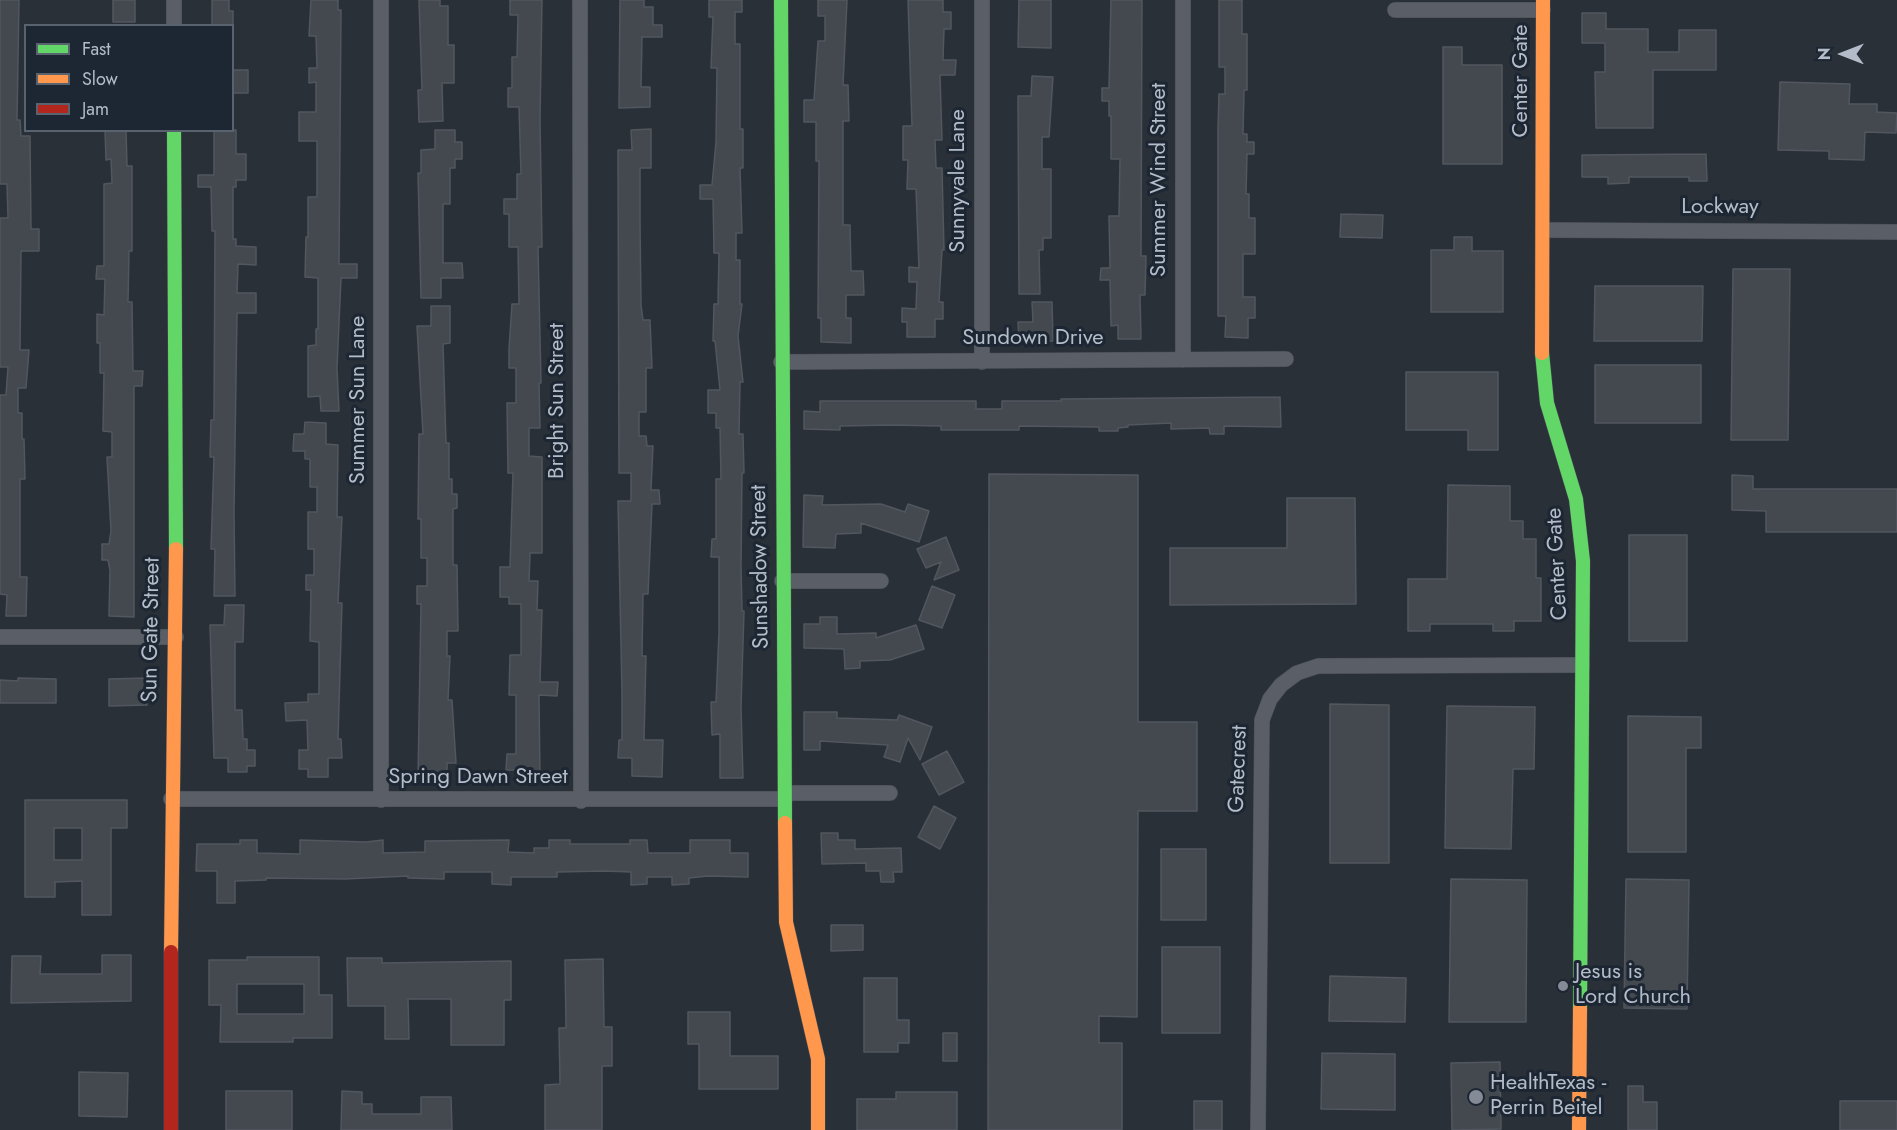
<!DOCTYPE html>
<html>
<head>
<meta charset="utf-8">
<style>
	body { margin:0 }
	#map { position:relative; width:1897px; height:1130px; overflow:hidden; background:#2a3038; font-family:Jost,sans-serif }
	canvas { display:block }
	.legend { position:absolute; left:24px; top:24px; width:210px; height:108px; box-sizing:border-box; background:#1d2633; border:2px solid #59626f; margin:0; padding:8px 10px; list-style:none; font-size:18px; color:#b4bcc9 }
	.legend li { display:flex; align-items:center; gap:12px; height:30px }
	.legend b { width:30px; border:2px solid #59626f }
	.north { position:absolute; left:1813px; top:24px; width:60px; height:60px; -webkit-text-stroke:4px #1d2633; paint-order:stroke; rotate:270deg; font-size:16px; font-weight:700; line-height:24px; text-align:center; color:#b4bcc9 }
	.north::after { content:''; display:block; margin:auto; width:21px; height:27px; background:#b4bcc9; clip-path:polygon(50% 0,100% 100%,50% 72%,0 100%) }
</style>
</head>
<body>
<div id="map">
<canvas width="1897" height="1130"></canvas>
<ul class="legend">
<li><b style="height:8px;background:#63d668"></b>Fast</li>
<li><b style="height:8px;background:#ff974d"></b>Slow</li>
<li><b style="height:8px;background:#b3261e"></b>Jam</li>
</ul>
<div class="north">N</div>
</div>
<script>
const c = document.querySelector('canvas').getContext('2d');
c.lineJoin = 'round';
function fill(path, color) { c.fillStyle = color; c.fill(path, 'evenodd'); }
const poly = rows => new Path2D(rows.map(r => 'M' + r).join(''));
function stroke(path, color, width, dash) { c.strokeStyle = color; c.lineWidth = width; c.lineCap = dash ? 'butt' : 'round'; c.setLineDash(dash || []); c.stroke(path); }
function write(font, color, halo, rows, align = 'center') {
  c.font = font + ' Jost,sans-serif'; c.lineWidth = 6; c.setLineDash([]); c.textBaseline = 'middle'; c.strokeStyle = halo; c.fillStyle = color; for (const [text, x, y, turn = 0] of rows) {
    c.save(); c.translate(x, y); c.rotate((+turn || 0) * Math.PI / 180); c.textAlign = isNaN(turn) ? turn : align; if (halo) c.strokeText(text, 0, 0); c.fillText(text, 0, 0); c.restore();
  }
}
const building = poly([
	[0,0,19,0,17,120,20,120,21,136,30,136,31,229,39,229,39,251,21,251,20,350,29,350,26,388,18,388,18,413,22,413,22,439,24,439,25,479,20,479,20,577,27,577,26,616,6,616,7,595,0,594,0,395,6,395,8,367,0,367,0,218,8,218,7,184,0,184,0,0],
	[113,0,135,0,135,22,113,22,113,0],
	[212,0,229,0,229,11,233,11,233,26,212,26,212,0],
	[311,0,338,0,338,10,341,10,339,264,357,264,357,278,341,278,337,368,339,411,321,411,320,396,308,397,308,346,316,345,316,329,318,329,318,278,305,277,306,237,308,237,308,197,317,197,317,141,299,141,299,112,316,112,316,82,309,83,309,68,317,68,316,36,309,36,311,0],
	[419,0,440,0,440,6,448,6,448,45,454,45,454,83,442,83,443,121,419,122,418,90,422,90,419,0],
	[510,0,542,0,540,120,542,247,538,247,541,383,539,383,540,428,529,428,529,456,542,457,542,553,530,553,529,581,538,581,537,610,542,610,540,682,558,682,557,696,539,695,540,779,516,779,516,770,506,770,507,754,516,754,516,695,509,695,510,655,521,655,521,604,509,604,509,597,500,597,500,567,510,567,513,473,508,473,507,403,516,403,516,368,509,368,509,349,512,304,519,304,518,247,509,247,509,214,504,214,504,199,517,199,517,174,521,174,519,107,508,107,508,88,512,88,512,57,517,57,518,15,510,15,510,0],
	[620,0,644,0,644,7,653,7,653,25,662,25,662,37,642,37,641,87,650,87,650,107,619,108,620,0],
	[709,0,742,0,742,12,735,12,735,44,740,44,740,129,743,129,743,168,740,168,742,233,736,233,736,260,740,260,740,304,742,304,738,336,743,382,740,382,739,434,743,434,744,473,742,473,741,566,742,611,744,611,741,707,743,778,720,778,720,734,712,735,711,702,716,702,719,632,719,557,711,557,712,539,716,539,716,479,721,479,720,428,716,428,716,413,708,413,708,390,720,390,715,341,713,341,714,304,718,304,719,253,714,253,713,199,700,199,700,185,712,185,716,142,717,68,711,68,713,17,709,17,709,0],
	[818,0,847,0,843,85,848,85,849,121,843,121,843,225,850,225,851,271,863,271,864,295,846,295,846,318,851,318,851,343,821,342,821,318,818,318,819,161,816,161,816,122,804,122,804,100,814,100,818,41,825,41,825,16,818,16,818,0],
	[908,0,943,0,943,12,951,12,951,29,944,29,943,60,956,60,955,75,940,75,942,140,935,140,936,168,942,168,944,250,942,250,939,302,943,302,943,319,935,319,935,337,907,337,907,322,902,322,902,308,916,309,917,282,909,282,909,267,919,268,916,189,907,189,908,160,903,160,903,126,912,126,908,0],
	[1019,0,1051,0,1051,48,1018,47,1019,0],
	[1111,0,1142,0,1141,256,1146,256,1145,295,1140,295,1141,339,1118,339,1118,325,1111,326,1110,280,1100,280,1101,268,1110,268,1109,216,1119,216,1120,159,1111,159,1111,116,1109,116,1109,101,1102,101,1102,88,1109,88,1111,0],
	[1219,0,1242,0,1242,34,1247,34,1247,90,1244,90,1243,134,1247,134,1247,142,1254,142,1254,154,1247,154,1246,194,1249,194,1249,218,1255,218,1255,254,1243,254,1243,297,1255,297,1255,318,1248,318,1248,338,1225,337,1226,316,1218,316,1218,129,1219,94,1225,94,1225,67,1219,67,1219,0],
	[1582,13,1606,13,1606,29,1648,29,1648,52,1679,52,1679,30,1716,30,1716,70,1653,70,1653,128,1596,128,1595,72,1605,72,1605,43,1582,43,1582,13],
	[1443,47,1462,47,1462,65,1502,65,1502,164,1443,164,1443,47],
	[232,70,248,70,248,93,232,93,232,70],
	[1032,76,1053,77,1049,137,1042,137,1042,169,1051,169,1051,238,1043,238,1043,250,1039,250,1040,294,1019,294,1018,96,1031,96,1032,76],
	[1780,82,1850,84,1849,104,1877,104,1877,112,1897,113,1896,133,1865,132,1864,160,1829,159,1829,151,1778,150,1780,82],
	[651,129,651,168,640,168,640,221,641,305,643,320,650,320,652,368,646,368,646,412,639,412,639,436,646,436,647,446,653,446,651,490,659,490,660,504,652,504,648,594,643,594,642,656,646,656,644,740,663,740,662,777,632,776,632,758,618,758,619,740,622,740,622,694,618,501,631,501,631,473,619,473,618,150,632,150,631,130,651,129],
	[105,130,126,130,127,166,132,166,132,251,129,251,128,302,132,302,133,371,143,371,142,386,134,386,134,617,109,616,110,570,108,560,102,560,102,544,109,544,111,531,107,457,112,457,112,432,103,431,104,373,100,373,100,343,97,343,97,314,104,315,105,279,96,279,97,266,104,266,104,184,112,183,111,159,106,160,105,130],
	[214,130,236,130,236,154,246,154,246,180,236,180,236,187,233,187,233,239,236,239,236,246,256,247,256,265,238,264,237,293,256,293,256,313,237,313,234,511,235,596,214,596,215,549,211,549,214,457,210,457,211,420,214,420,215,231,212,231,211,187,198,187,198,175,214,175,214,130],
	[435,130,455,130,455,142,462,142,462,159,455,159,455,168,450,168,450,204,443,204,443,263,462,263,463,278,441,278,441,298,421,298,418,173,421,173,421,150,435,149,435,130],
	[1706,154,1707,181,1689,181,1689,177,1629,177,1629,183,1608,184,1608,177,1582,177,1582,155,1706,154],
	[1341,214,1383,215,1382,238,1340,237,1341,214],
	[1454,237,1472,237,1472,251,1503,251,1503,312,1431,312,1431,250,1454,250,1454,237],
	[1733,269,1790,269,1788,440,1731,440,1733,269],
	[1595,286,1703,286,1702,341,1594,341,1595,286],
	[1032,302,1052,302,1053,341,1019,341,1018,322,1033,322,1032,302],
	[431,306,450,306,450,343,443,344,446,443,449,443,449,479,452,479,452,494,457,494,457,508,453,509,453,565,457,565,458,631,447,631,447,656,450,656,448,700,452,700,456,763,447,763,447,778,418,778,421,604,417,604,417,586,427,586,427,558,421,558,421,519,418,519,419,434,423,434,417,326,431,326,431,306],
	[1595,365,1701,365,1701,423,1595,423,1595,365],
	[1406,372,1498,372,1498,450,1468,450,1468,430,1406,430,1406,372],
	[1280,397,1281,427,1224,426,1224,434,1210,434,1209,428,1171,429,1171,423,1128,425,1128,427,1118,428,1118,431,1099,431,1099,427,1019,426,1019,430,941,430,941,426,891,425,840,426,840,430,804,429,804,411,820,412,820,401,976,401,976,409,1002,409,1002,401,1061,401,1061,399,1280,397],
	[305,422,326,423,326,444,338,445,337,517,342,517,338,603,342,603,338,739,341,739,342,758,328,758,328,777,308,777,308,769,299,769,299,750,308,750,307,720,286,721,285,703,308,702,308,694,319,694,319,642,310,641,311,590,306,590,306,575,314,575,314,549,308,549,308,512,317,512,317,487,310,487,310,459,305,459,305,451,293,451,294,434,304,434,305,422],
	[989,474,1138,475,1138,722,1197,722,1197,811,1138,811,1137,1017,1099,1016,1099,1043,1122,1043,1122,1130,988,1130,989,474],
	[1732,475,1753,476,1753,489,1897,489,1897,532,1766,532,1766,511,1732,510,1732,475],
	[1448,485,1510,486,1510,521,1523,521,1523,539,1536,539,1536,578,1541,578,1541,621,1514,621,1514,631,1493,631,1493,624,1430,624,1430,631,1408,631,1408,579,1447,579,1448,485],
	[804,495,823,496,822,505,881,504,905,512,908,504,929,511,919,542,861,523,861,533,836,534,835,548,803,547,804,495],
	[1287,498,1355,498,1356,604,1170,605,1170,548,1287,548,1287,498],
	[1629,535,1687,535,1687,641,1629,641,1629,535],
	[946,537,959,570,934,580,941,562,926,568,917,549,946,537],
	[932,586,955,595,942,628,919,620,932,586],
	[225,605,244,605,243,642,235,642,235,710,242,710,243,739,247,739,247,750,255,750,255,766,247,766,247,772,228,772,228,758,214,758,210,625,224,625,225,605],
	[820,617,837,617,837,634,876,633,876,638,916,625,924,649,890,660,860,661,860,668,845,669,844,649,804,648,804,624,820,624,820,617],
	[18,678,56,679,56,703,0,703,0,680,18,681,18,678],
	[147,678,147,705,109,706,109,679,147,678],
	[1330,704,1389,705,1389,863,1330,863,1330,704],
	[1447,706,1535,707,1534,769,1513,769,1511,849,1445,848,1447,706],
	[804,712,837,712,837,718,897,720,899,715,932,727,920,760,908,738,900,762,884,757,888,745,820,741,820,750,804,750,804,712],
	[1628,716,1701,717,1701,748,1686,748,1686,852,1628,852,1628,716],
	[947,751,964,782,939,795,922,764,947,751],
	[25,800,127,800,127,828,111,828,111,915,82,915,82,881,55,882,55,897,25,897,25,800],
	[54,828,82,828,82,860,54,860,54,828],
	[934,806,956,818,940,849,918,837,934,806],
	[821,833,838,833,838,840,855,840,855,849,901,848,902,872,893,872,894,882,881,882,880,871,866,871,866,863,822,864,821,833],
	[240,840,257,840,257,853,300,854,300,840,366,842,383,840,383,853,425,852,425,841,509,840,508,852,534,853,534,848,549,848,549,840,570,840,570,844,630,844,630,840,647,840,648,853,690,853,690,840,730,840,730,853,748,853,748,877,708,876,689,878,689,884,672,885,672,877,647,877,647,884,631,885,631,872,605,871,557,872,557,877,511,877,511,885,492,884,492,872,444,872,444,879,408,878,408,876,345,879,266,878,266,880,235,881,235,903,217,903,217,871,196,871,197,844,240,844,240,840],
	[1161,849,1206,849,1206,920,1161,920,1161,849],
	[1451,879,1527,880,1526,1022,1449,1022,1451,879],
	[1626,879,1689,880,1687,1009,1624,1008,1626,879],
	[831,925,863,925,863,950,831,951,831,925],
	[1162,947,1220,947,1220,1033,1162,1033,1162,947],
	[102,955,131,955,131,1001,11,1003,12,956,41,956,40,974,102,974,102,955],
	[247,957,319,957,319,995,332,995,332,1038,293,1038,293,1042,220,1042,221,1005,209,1005,209,960,247,960,247,957],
	[237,984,304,984,304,1014,237,1014,237,984],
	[347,958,382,958,382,963,511,961,511,1000,504,1000,504,1045,451,1045,451,999,408,999,409,1039,385,1039,385,1006,348,1006,347,958],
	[603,959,604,1027,612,1027,612,1066,602,1066,602,1130,545,1130,545,1085,560,1084,559,1028,566,1028,565,960,603,959],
	[1330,976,1406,978,1405,1022,1329,1021,1330,976],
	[864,978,897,978,897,1020,909,1020,909,1043,898,1043,898,1052,864,1052,864,978],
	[688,1012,730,1012,730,1056,778,1056,778,1089,699,1089,699,1044,688,1044,688,1012],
	[943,1033,957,1033,957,1061,943,1061,943,1033],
	[1322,1053,1395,1054,1395,1110,1321,1109,1322,1053],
	[1500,1062,1501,1129,1452,1130,1451,1063,1500,1062],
	[79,1072,128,1073,127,1117,79,1116,79,1072],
	[1628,1086,1643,1086,1643,1102,1657,1102,1657,1130,1628,1130,1628,1086],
	[226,1091,292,1091,292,1130,226,1130,226,1091],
	[342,1091,362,1092,362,1104,372,1104,372,1114,421,1114,421,1097,451,1097,452,1130,341,1130,342,1091],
	[896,1092,957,1092,957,1130,857,1130,857,1099,896,1099,896,1092],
	[1194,1101,1222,1101,1222,1130,1194,1130,1194,1101],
	[1840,1101,1897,1101,1897,1130,1840,1130,1840,1101]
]);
fill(building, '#444950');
stroke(building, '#52575f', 1.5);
const street = poly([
	[174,0,174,26],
	[381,0,381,800],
	[580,0,581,801],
	[982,0,982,362],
	[1395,10,1543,10],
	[1543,230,1897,232],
	[1183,360,1183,0],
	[781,362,1286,359],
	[782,581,881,581],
	[0,637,176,637],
	[785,793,890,793],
	[171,799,785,799],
	[1258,1130,1262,720,1270,699,1281,685,1297,673,1318,666,1582,665]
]);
const fast = poly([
	[781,0,785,823],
	[174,130,176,549],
	[1542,353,1547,403,1576,499,1583,561,1580,1009]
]);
const slow = poly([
	[1542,353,1543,0],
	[785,823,786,922,818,1059,818,1130],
	[171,952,176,549],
	[1579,1130,1580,1009]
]);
const jam = poly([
	[171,952,171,1130]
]);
stroke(street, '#484c53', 16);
stroke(fast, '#484c53', 15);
stroke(slow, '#484c53', 15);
stroke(jam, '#484c53', 15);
stroke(street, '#5a5e66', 15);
stroke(fast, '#63d668', 14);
stroke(slow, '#ff974d', 14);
stroke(jam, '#b3261e', 14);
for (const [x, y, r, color] of [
	[1563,986,6,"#848b96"],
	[1476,1097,8,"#848b96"]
]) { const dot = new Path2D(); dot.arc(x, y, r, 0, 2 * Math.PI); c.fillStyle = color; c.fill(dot); stroke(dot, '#1d2633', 2); }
write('22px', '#b4bcc9', '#1d2633', [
	["Center Gate",1522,81,-90],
	["Summer Wind Street",1160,180,-90],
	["Sunnyvale Lane",959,181,-90],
	["Lockway",1720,208],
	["Sundown Drive",1033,339],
	["Summer Sun Lane",359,400,-90],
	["Bright Sun Street",558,401,-90],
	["Center Gate",1558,564,-93],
	["Sunshadow Street",761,567,-91],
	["Sun Gate Street",152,630,-89],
	["Gatecrest",1239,769,-88],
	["Spring Dawn Street",478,778]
]);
write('22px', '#b4bcc9', '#1d2633', [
	["Jesus is",1575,973],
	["Lord Church",1575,998],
	["HealthTexas -",1490,1084],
	["Perrin Beitel",1490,1109]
], 'left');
</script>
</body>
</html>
